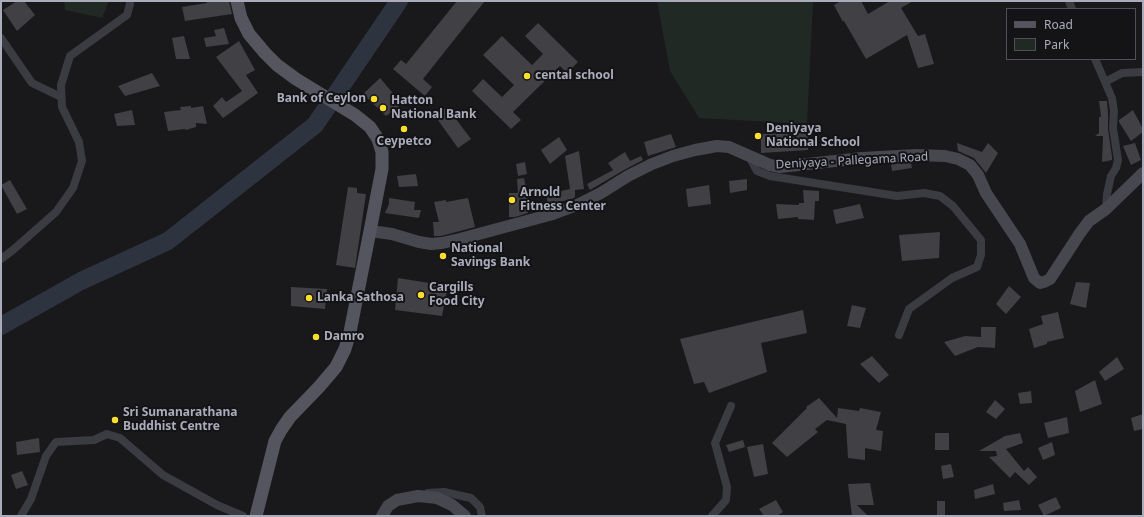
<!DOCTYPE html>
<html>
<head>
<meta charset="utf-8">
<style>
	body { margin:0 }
	#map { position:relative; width:1144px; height:517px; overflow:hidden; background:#19181b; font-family:"Noto Sans",sans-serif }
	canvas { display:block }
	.frame { position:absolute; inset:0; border:2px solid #aaacbb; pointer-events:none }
	.legend { position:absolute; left:1006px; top:8px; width:130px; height:52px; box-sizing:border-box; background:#141316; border:1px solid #505058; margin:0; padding:5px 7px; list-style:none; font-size:12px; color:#aaacbb }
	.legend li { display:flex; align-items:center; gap:8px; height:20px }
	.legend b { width:20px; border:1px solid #505058 }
</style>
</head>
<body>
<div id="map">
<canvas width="1144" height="517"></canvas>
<div class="frame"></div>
<ul class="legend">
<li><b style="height:5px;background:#55555f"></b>Road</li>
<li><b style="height:11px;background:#202923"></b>Park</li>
</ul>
</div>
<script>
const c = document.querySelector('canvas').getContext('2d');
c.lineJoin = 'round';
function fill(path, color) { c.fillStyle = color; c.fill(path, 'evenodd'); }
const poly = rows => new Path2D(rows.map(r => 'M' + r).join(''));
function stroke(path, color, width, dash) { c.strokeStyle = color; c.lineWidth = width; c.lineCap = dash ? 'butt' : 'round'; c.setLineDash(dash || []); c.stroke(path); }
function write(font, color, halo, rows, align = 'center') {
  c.font = font + ' "Noto Sans",sans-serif'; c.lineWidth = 4; c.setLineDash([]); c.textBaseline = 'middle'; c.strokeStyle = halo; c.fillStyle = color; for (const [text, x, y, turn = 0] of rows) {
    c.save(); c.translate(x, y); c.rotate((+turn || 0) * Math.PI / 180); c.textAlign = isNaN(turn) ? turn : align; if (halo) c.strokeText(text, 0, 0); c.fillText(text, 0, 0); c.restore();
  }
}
fill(poly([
	[64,1,109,1,102,18,65,10],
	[657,1,813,1,807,124,699,118,670,71]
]), '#202923');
stroke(poly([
	[1,326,81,281,168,241,315,125,399,1]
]), '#2d343f', 18);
fill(poly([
	[17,1,24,1,35,15,17,31,3,10],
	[206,1,229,1,232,14,185,21,182,7,207,3],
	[457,1,485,1,423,79,432,87,425,96,393,69,401,60,406,64],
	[841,1,861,1,868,14,890,1,913,1,901,8,918,36,925,34,934,64,918,68,907,35,866,59,844,21,843,22,834,5],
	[538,23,578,62,567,73,560,66,513,112,521,120,511,129,472,91,483,79,502,97,514,85,483,55,502,36,532,65,543,54,525,36],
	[224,28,229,44,206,47,204,38,216,36,214,30],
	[184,36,190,59,176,59,172,38],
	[239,41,255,70,246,75,258,93,223,118,213,106,222,97,226,102,242,91,216,57],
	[152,73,160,86,125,96,118,86],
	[380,78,402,104,386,116,363,94],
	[1099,101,1107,101,1108,113,1108,129,1112,157,1112,160,1102,162,1103,136,1095,136,1099,133,1099,117,1101,117],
	[191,106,191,108,203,106,207,124,196,123,196,127,186,130,185,129,168,131,164,112,181,110,180,107],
	[447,107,471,139,458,148,435,116],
	[132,110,135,125,117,126,114,114],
	[1133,110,1143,129,1143,132,1131,141,1119,122,1119,120],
	[808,133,808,150,761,153,761,134],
	[671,134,676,147,648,156,644,142],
	[559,137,567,150,550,164,541,150],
	[957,143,982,152,988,143,998,153,986,173,974,158,958,151],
	[1135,143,1141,160,1131,165,1123,146],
	[579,151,584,189,575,190,575,197,574,198,568,200,547,204,547,194,570,189,565,156],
	[625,152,630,161,641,156,643,160,624,170,590,190,587,184,613,170,608,163],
	[525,162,527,174,518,176,516,164],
	[911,163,912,168,892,171,891,164],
	[416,174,418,186,399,187,397,176],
	[524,178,527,193,528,193,528,213,515,217,509,217,509,193,518,193,517,179],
	[747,179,747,190,730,193,729,181],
	[10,180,27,209,17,214,1,185],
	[709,185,711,204,688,207,686,189],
	[348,187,357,188,357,193,366,194,355,268,336,265],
	[803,190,819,191,819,201,815,201,814,220,798,219,798,217,778,219,776,204,799,205,799,203,804,203],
	[389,198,415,202,414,210,421,210,419,218,385,213,389,204],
	[468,198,475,227,441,236,434,236,433,222,439,222,434,202,446,200,446,202],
	[860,204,864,218,836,224,833,210],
	[940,232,939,258,902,261,899,235],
	[398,278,448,286,442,316,395,310],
	[1076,282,1090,283,1086,308,1070,304],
	[1009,286,1021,297,1006,314,996,304],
	[291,287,327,289,325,309,291,306],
	[852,305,866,308,860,328,847,326],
	[803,310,807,333,761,343,767,372,709,393,704,382,694,384,680,339],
	[1058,312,1064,338,1047,342,1047,344,1034,348,1029,329,1043,324,1041,316],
	[981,327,996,327,995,348,978,347,955,356,944,342,965,336,981,337],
	[872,356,889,375,879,383,860,364],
	[1117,357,1124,369,1105,381,1099,372],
	[1095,380,1102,404,1080,412,1075,391],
	[1031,391,1032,403,1020,404,1018,393],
	[819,398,837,418,838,408,859,411,860,408,881,412,876,430,883,431,881,451,865,448,865,460,848,458,846,424,827,420,815,429,818,432,787,457,772,443,807,408,806,407],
	[995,400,1005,409,996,419,986,412],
	[1143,414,1143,429,1134,431,1131,418],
	[1067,417,1069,433,1048,438,1044,423],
	[935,433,949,433,949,450,935,450],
	[1020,433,1023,443,1006,449,1024,471,1028,467,1037,477,1029,485,1015,472,1010,478,989,457,997,456,996,451,979,451,1005,436],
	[39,438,40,452,17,455,16,442],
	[743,440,745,447,729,452,726,445],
	[1052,442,1055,455,1043,460,1038,448],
	[763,444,768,474,754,477,747,447],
	[951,464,954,477,943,479,941,466],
	[22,471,28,485,16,489,11,475],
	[870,483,874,505,857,505,868,516,852,516,848,484],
	[993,484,995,494,975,499,974,490],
	[1056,497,1061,508,1044,516,1038,505],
	[776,500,783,512,777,516,764,516,759,509],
	[1019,500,1021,510,1004,511,1003,503],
	[937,501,945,501,945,516,937,516]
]), '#404045');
stroke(poly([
	[1069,1,1072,9],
	[1,38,32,83,61,97],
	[1095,59,1112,98,1114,111,1113,128,1118,160,1116,168,1111,176,1107,194,1106,209],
	[1105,82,1122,73,1143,72],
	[749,156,757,171,770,176,897,196,924,193,940,196,953,206,981,240,981,255,977,267,952,278,909,309,899,335],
	[1,259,13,250,56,212,73,188,82,161,79,142,62,107,61,85,70,56,127,15,130,4,130,1],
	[428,493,444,492,471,498,480,507,482,516],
	[21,516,31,499,46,456,56,442,94,440,107,434,120,438,163,475,217,505,243,516],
	[712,516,726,500,727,487,715,443,731,406]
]), '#3b3b42', 8);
stroke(poly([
	[370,231,392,234,419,242,431,244,442,243,460,239,553,214,577,205,601,193,628,176,652,164,673,156,695,150,717,146,729,147,770,165,780,167,862,158,916,155,945,156,958,159,970,165,978,175,986,193,1020,244,1034,278,1040,283,1044,282,1050,279,1080,233,1089,221,1106,209,1143,173],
	[382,516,388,506,397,500,418,496,437,498,452,505,465,516]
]), '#474750', 12);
stroke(poly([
	[237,1,241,18,249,34,265,53,277,65,296,79,355,115,370,127,378,139,382,152,382,169,370,231,350,332,345,349,336,367,319,387,290,417,281,430,275,441,256,516]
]), '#55555f', 13);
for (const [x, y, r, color] of [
	[527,76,4,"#fbdf30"],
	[374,99,4,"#fbdf30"],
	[383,108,4,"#fbdf30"],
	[404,129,4,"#fbdf30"],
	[758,136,4,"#fbdf30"],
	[512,200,4,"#fbdf30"],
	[443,256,4,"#fbdf30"],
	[421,295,4,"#fbdf30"],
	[309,298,4,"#fbdf30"],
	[316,337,4,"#fbdf30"],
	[115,420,4,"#fbdf30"]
]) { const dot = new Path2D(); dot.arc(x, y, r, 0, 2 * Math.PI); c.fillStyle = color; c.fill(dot); stroke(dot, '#141316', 1.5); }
write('bold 12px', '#aaacbb', '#141316', [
	["cental school",535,76],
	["Bank of Ceylon",366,99,"right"],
	["Hatton",391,101],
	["National Bank",391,115],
	["Deniyaya",766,129],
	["National School",766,143],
	["Ceypetco",404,142,"center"],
	["Arnold",520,193],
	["Fitness Center",520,207],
	["National",451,249],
	["Savings Bank",451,263],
	["Cargills",429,288],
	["Food City",429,302],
	["Lanka Sathosa",317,298],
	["Damro",324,337],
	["Sri Sumanarathana",123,413],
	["Buddhist Centre",123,427]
], 'left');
write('12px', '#aaacbb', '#141316', [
	["Deniyaya - Pallegama Road",852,161,-3]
]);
</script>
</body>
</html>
